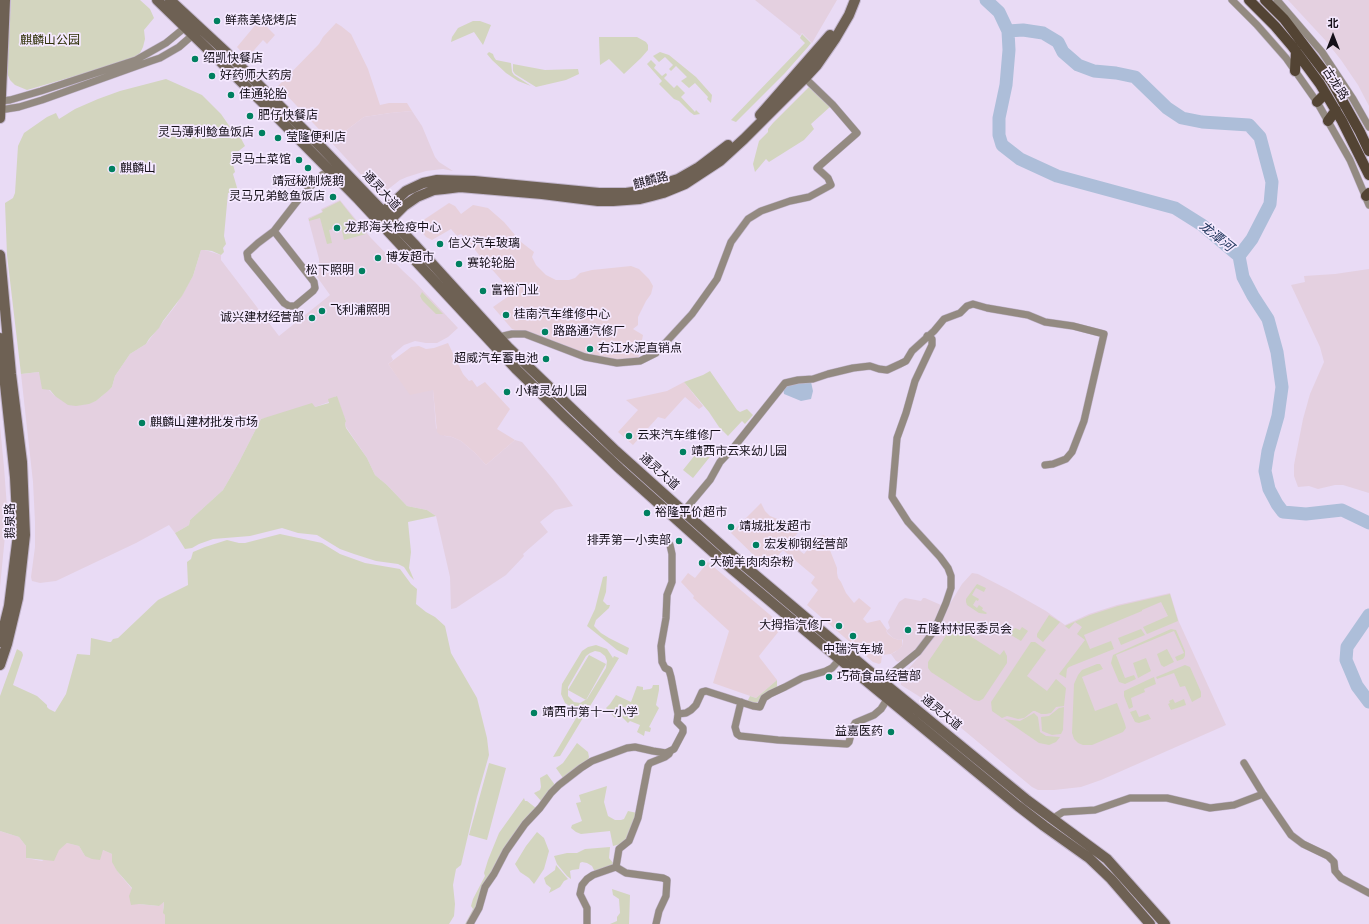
<!DOCTYPE html>
<html>
<head>
<meta charset="utf-8">
<style>
	body { margin:0 }
	#map { position:relative; width:1369px; height:924px; overflow:hidden; background:#e9dbf5; font-family:"DejaVu Sans","Noto Sans SC",sans-serif }
	canvas { display:block }
	.north { position:absolute; left:1313px; top:16px; width:40px; height:40px; -webkit-text-stroke:3px #f5e9ff; paint-order:stroke; rotate:0deg; font-size:11px; font-weight:700; line-height:16px; text-align:center; color:#140f18 }
	.north::after { content:''; display:block; margin:auto; width:14px; height:18px; background:#140f18; clip-path:polygon(50% 0,100% 100%,50% 72%,0 100%) }
</style>
</head>
<body>
<div id="map">
<canvas width="1369" height="924"></canvas>
<div class="north">北</div>
</div>
<script>
const c = document.querySelector('canvas').getContext('2d');
c.lineJoin = 'round';
function fill(path, color) { c.fillStyle = color; c.fill(path, 'evenodd'); }
const poly = rows => new Path2D(rows.map(r => 'M' + r).join(''));
function stroke(path, color, width, dash) { c.strokeStyle = color; c.lineWidth = width; c.lineCap = dash ? 'butt' : 'round'; c.setLineDash(dash || []); c.stroke(path); }
function write(font, color, halo, rows, align = 'center') {
  c.font = font + ' "DejaVu Sans","Noto Sans SC",sans-serif'; c.lineWidth = 3.5; c.setLineDash([]); c.textBaseline = 'middle'; c.strokeStyle = halo; c.fillStyle = color; for (const [text, x, y, turn = 0] of rows) {
    c.save(); c.translate(x, y); c.rotate((+turn || 0) * Math.PI / 180); c.textAlign = isNaN(turn) ? turn : align; if (halo) c.strokeText(text, 0, 0); c.fillText(text, 0, 0); c.restore();
  }
}
fill(poly([
	[755,0,837,0,812,43,802,33,800,36],
	[1288,0,1369,0,1369,106,1358,85,1341,60,1326,41],
	[412,111,422,126,435,157,439,162,453,171,443,169,426,171,407,177,400,180,382,194,377,192,331,142,364,117,390,113],
	[340,200,371,238,403,271,415,282,458,328,448,337,437,343,426,343,415,341,404,345,391,356,393,360,388,364,400,380,433,390,436,428,445,436,452,437,461,441,475,453,486,465,515,440,522,442,553,479,573,506,555,510,540,522,548,532,523,554,524,556,506,575,456,608,451,609,450,577,436,516,427,510,407,506,387,485,375,475,367,458,346,427,345,424,346,421,336,396,329,402,315,407,261,419,238,464,223,490,190,520,189,525,175,533,169,525,136,543,56,581,40,583,32,581,31,577,35,547,35,522,33,482,21,374,40,372,49,390,55,396,82,405,96,401,102,396,112,387,115,376,130,354,146,344,176,305,193,276,201,250,205,250,221,255,221,260,279,336,330,295,315,274,319,273,319,259,308,218,322,212,321,209],
	[1369,269,1369,493,1343,485,1335,485,1318,489,1309,486,1298,487,1294,476,1294,465,1303,419,1310,394,1324,362,1320,347,1291,285,1305,282,1304,276,1335,274],
	[0,426,4,467,7,507,5,536,0,587],
	[972,573,978,574,1009,590,1046,611,1065,625,1089,614,1117,605,1170,593,1179,622,1226,725,1101,780,1081,787,1054,790,1038,790,1032,787,936,707,901,685,901,677,918,658,937,633,948,607,962,584],
	[905,598,921,601,923,598,925,598,941,605,932,627,919,646,909,656,898,662,896,661,891,654,895,652,902,646,903,640,902,639,899,640,893,638,886,631,890,628,888,622,899,602]
]), '#e4d0e0');
fill(poly([
	[257,23,266,26,275,35,267,44,263,40,247,58,237,47],
	[336,23,341,26,351,34,368,69,380,105,389,103,407,103,412,111,390,113,364,117,331,142,278,86,319,44,323,37],
	[449,203,455,206,461,214,473,205,488,208,504,222,521,242,534,252,532,257,536,265,546,275,556,280,569,280,575,278,580,273,592,270,631,266,639,269,649,279,653,286,651,294,646,301,638,317,638,325,633,329,643,335,638,360,622,361,594,357,512,329,493,307,513,293,479,255,469,242,461,234,457,236,451,229,432,240,426,237,416,225],
	[448,343,463,374,469,381,472,380,477,387,485,382,510,409,497,429,515,440,486,465,475,453,461,441,452,437,440,435,437,432,433,390,410,395,388,364,411,347,419,346,426,349,434,348],
	[684,382,703,406,699,409,685,397,665,419,658,417,633,445,618,432,638,410,626,400,667,391],
	[761,503,765,511,770,516,780,520,790,522,799,531,790,543,804,554,817,538,824,535,837,568,837,573,838,578,841,582,846,593,854,603,859,598,871,608,863,619,867,623,880,620,887,630,886,631,888,634,893,638,899,640,902,639,902,646,898,650,891,654,882,655,881,663,879,664,873,662,807,605,818,590,811,583,815,577,783,550,767,568,731,533],
	[708,562,783,626,759,656,760,658,777,680,756,698,713,683,729,631,693,598,694,596,681,582,688,573,695,578],
	[0,831,19,837,26,846,26,858,42,861,67,843,79,846,85,856,103,850,112,854,117,871,132,889,139,904,158,906,164,902,163,908,165,915,165,924,0,924]
]), '#e7d0db');
fill(poly([
	[11,0,140,0,150,9,154,18,144,30,145,39,143,47,140,53,135,57,106,67,27,90,15,85,10,80,7,73],
	[473,21,480,21,491,25,483,45,474,32,451,42,452,37,458,28],
	[802,34,811,43,807,48,785,73,736,122,731,120,805,43,800,38],
	[599,37,637,37,646,42,648,45,648,50,641,58,624,74,609,59,600,65],
	[489,52,493,54,494,57,496,60,511,63,512,72,514,75,531,86,518,81,506,73,492,60,487,54],
	[660,52,669,55,696,77,712,95,711,103,707,99,708,97,695,83,689,88,681,81,687,77,676,66,671,71,669,69,673,65,665,57,659,62,653,56],
	[651,60,656,65,654,68,662,76,666,73,667,75,664,78,674,88,677,85,685,93,681,97,695,112,696,110,700,114,694,115,690,112,679,101,674,99,659,84,662,81,647,64],
	[513,64,545,70,578,69,579,74,566,80,536,87,515,74,513,71],
	[166,79,202,95,221,114,230,127,234,125,245,146,231,157,235,172,233,174,238,191,228,193,224,236,226,244,223,248,224,252,221,255,212,251,205,250,201,250,193,276,182,296,163,321,159,328,149,339,146,344,130,354,115,376,112,387,108,391,96,401,89,404,76,406,68,405,55,396,50,390,42,389,39,372,21,374,7,255,5,203,13,198,15,193,18,146,24,133,47,117,56,113,59,119,75,109,98,99,120,91],
	[810,86,831,106,811,124,814,129,804,140,769,162,766,159,755,172,753,164,759,141,768,132,768,129,773,123],
	[340,201,366,234,344,240,341,227,329,230,332,243,327,244,320,218,309,221,309,219,323,212,322,210],
	[422,292,443,314,436,314,422,300,420,296],
	[710,371,737,410,740,412,747,409,753,415,745,424,742,421,728,436,719,427,709,412,684,382,703,375],
	[337,396,346,421,345,424,346,428,367,458,375,475,387,485,407,506,427,510,436,516,408,522,411,552,409,568,414,580,410,576,404,567,398,564,376,561,354,554,340,549,317,535,298,533,282,528,250,536,213,539,199,544,192,548,185,549,175,533,189,525,190,520,223,490,238,464,261,419,312,403,315,407,329,403,328,399],
	[703,445,713,453,693,478,683,470],
	[280,534,322,543,340,554,365,563,400,569,411,584,417,589,416,604,426,612,435,617,445,626,451,653,477,698,487,738,489,755,477,797,461,865,456,869,453,885,455,904,454,916,449,924,165,924,165,915,163,913,164,902,159,906,139,904,131,905,129,896,132,888,117,871,112,862,112,854,103,850,100,860,92,859,85,856,79,846,67,843,59,850,54,861,26,858,26,846,19,837,0,831,0,696,17,649,22,652,23,655,13,685,37,696,47,705,47,707,49,709,55,712,66,694,77,654,90,655,91,638,109,642,111,642,113,639,118,638,158,600,188,585,187,562,191,559,193,552,205,547,227,540,239,543,245,543],
	[607,576,606,592,603,601,607,605,610,605,609,608,596,620,594,626,601,633,609,638,629,648,627,655,617,650,587,626,595,609,603,577],
	[977,584,986,588,984,592,976,588,972,595,979,599,978,601,976,600,973,605,977,608,979,605,983,608,982,610,987,613,986,614,979,613,967,605,966,602,966,599],
	[1170,594,1178,621,1147,634,1143,627,1168,616,1161,602,1142,610,1142,611,1084,635,1090,649,1111,641,1114,649,1069,667,1067,669,1066,678,1059,674,1085,640,1077,634,1082,627,1075,622,1069,629,1065,626,1090,615,1118,606],
	[1049,615,1060,622,1043,642,1037,637,1037,634],
	[957,621,963,623,959,629,1000,655,1004,650,1007,656,1007,663,983,699,979,701,974,700,931,672,928,668,928,662,954,624],
	[1007,626,1013,630,1015,628,1020,630,1022,627,1028,631,1021,641,1011,635,1006,627],
	[1141,629,1145,635,1121,645,1118,638],
	[1171,629,1176,630,1185,651,1185,656,1183,659,1177,661,1175,657,1184,653,1174,631,1116,655,1125,678,1134,675,1136,679,1125,684,1119,682,1111,663,1113,655],
	[1031,642,1035,642,1046,650,1027,676,1047,691,1056,679,1066,688,1064,706,1056,707,1051,713,1046,714,1041,714,1035,711,1033,711,1024,718,1018,719,1007,716,1002,718,992,711,991,702],
	[596,645,607,649,613,658,614,656,619,658,560,756,553,757,582,708,571,707,565,703,561,694,562,684,582,651,588,647],
	[595,651,600,652,605,656,607,661,606,668,587,699,580,703,574,702,568,696,568,687,586,656,590,653],
	[1167,649,1174,662,1164,667,1161,665,1157,654],
	[589,655,606,664,586,700,568,690],
	[1146,658,1151,671,1138,678,1133,663],
	[1097,664,1100,664,1103,669,1082,677,1095,711,1117,703,1125,724,1126,728,1123,732,1092,745,1083,745,1078,743,1074,739,1072,733,1074,684,1078,675,1082,670],
	[1185,665,1190,667,1201,692,1201,697,1192,702,1185,686,1180,687,1174,673,1157,679,1156,677],
	[1154,677,1156,684,1144,689,1145,692,1131,698,1133,707,1129,709,1124,696,1124,691],
	[777,680,777,688,761,698,757,703,747,702,750,696,756,698],
	[653,685,659,685,659,690,656,705,659,708,649,727,651,728,650,732,645,731,644,736,637,732,640,725,630,721,628,723,622,717,619,719,616,716,615,718,606,708,610,704,616,695,631,702,637,686,643,687,643,690,650,689,652,688],
	[1173,699,1175,703,1184,699,1186,705,1171,710,1168,704,1170,703,1169,701],
	[1064,707,1063,730,1061,734,1052,735,1042,731,1041,717,1049,716,1059,708],
	[1136,710,1139,717,1148,714,1151,719,1139,723,1135,722,1130,712],
	[1034,713,1038,717,1040,732,1046,736,1060,737,1056,742,1049,745,1039,743,1004,719,1020,721],
	[577,743,588,752,589,757,587,762,563,778,556,768,563,763],
	[489,763,506,768,487,840,469,835],
	[547,774,555,785,549,790,542,802,534,793,540,790,541,787,540,778],
	[607,786,604,802,608,816,615,820,621,820,624,819,628,811,637,813,628,837,621,844,613,846,610,831,581,834,576,832,571,828,572,825,582,821,576,803,581,802,579,795],
	[524,798,525,801,527,801,536,808,477,905,468,924,465,924,473,909,471,906,473,899,485,876,484,873,488,860,499,833],
	[537,832,544,838,549,851,544,869,534,884,529,878,520,872,515,864,526,846],
	[610,847,609,858,614,864,613,865,595,872,592,866,587,863,582,862,580,863,579,869,572,870,570,871,571,879,567,876,557,864,554,856,567,853,577,853,585,849],
	[556,865,568,879,564,881,560,887,549,893,551,888,546,884,544,878,555,870],
	[612,889,630,895,629,924,610,924,617,921,617,917,620,913,619,899,613,895]
]), '#d3d5bf');
fill(poly([
	[811,382,813,391,811,399,801,401,784,394,783,388,790,384]
]), '#adbed9');
stroke(poly([
	[986,0,999,12,1008,31,1009,50,1006,85,999,118,999,135,1002,145,1020,159,1057,176,1175,208,1202,225,1239,256,1243,277,1253,296,1268,319,1277,352,1282,387,1278,416,1268,451,1265,471,1269,489,1277,504,1283,512,1306,514,1342,510,1369,523],
	[1008,31,1023,30,1043,33,1058,42,1063,52,1078,65,1094,71,1116,73,1135,77,1167,108,1182,118,1202,122,1249,125,1260,137,1272,182,1270,204,1252,239,1239,256],
	[1369,615,1347,647,1346,660,1357,686,1369,702]
]), '#adbed9', 13);
const street = poly([
	[1232,0,1257,25,1286,58,1317,102,1350,160,1369,205],
	[1277,0,1322,52,1353,99,1369,127],
	[0,101,10,100,41,91,136,60,166,43,188,25],
	[0,110,19,107,42,100,151,61,160,58,179,47,195,33],
	[274,231,314,282,315,288,313,291,295,306,289,306,284,303,248,259,247,253,258,243,274,231,302,195,322,175,330,171],
	[499,337,512,334,525,334,585,357,617,363,640,361,656,353,692,314,717,279,731,242,748,219,761,211,790,201,809,197,831,185,828,178,817,168,857,133,833,105,805,78],
	[684,511,710,480,720,462,734,447,785,383,798,380,813,379,828,374,853,368,870,366,879,369,887,370,900,364,906,361,912,351,934,331,944,319,960,313,967,306,973,304,987,308,1028,315,1045,322,1073,326,1104,334,1084,421,1072,452,1066,459,1053,464,1045,465],
	[887,685,892,673,918,652,934,631,946,603,951,588,951,576,948,568,940,557,908,522,892,497,897,438,906,413,915,381,932,345,932,339,927,336],
	[741,702,735,727,737,734,740,736,778,740,847,744,849,742,853,727,855,723,874,715,881,709,888,698],
	[678,714,686,713,691,710,696,705,702,692,706,691,753,706,760,707,764,698,770,694,785,687,802,678,826,671,832,668,840,659],
	[1244,763,1263,794],
	[1052,819,1063,812,1095,810,1130,798,1167,798,1210,808,1234,805,1263,794,1291,835,1303,844,1328,856,1334,862,1335,871,1341,878,1369,893],
	[616,867,626,873,663,878,667,880,666,896,659,911,656,924],
	[470,924,479,908,485,887,494,874,506,851,525,824,540,808,551,793,559,785,581,768,592,761,627,748,635,747,653,751,666,753,674,749,683,732,683,728,677,722,678,714,671,677,669,670,665,668,662,662,661,646,666,618,667,595,672,582,672,554,670,545],
	[587,924,587,908,580,894,582,885,587,879,593,875,616,867,619,849,629,841,638,818,648,766,650,763,665,757,669,754,670,752]
]);
const secondary = poly([
	[157,0,264,104,358,199,517,370,566,418,620,469,733,570,820,643,1018,806,1044,826,1089,858,1111,879,1150,924],
	[170,0,227,53,322,148,416,246,508,347,616,451,740,562,868,670,1027,800,1107,859,1165,924],
	[760,115,830,35],
	[0,118,5,0],
	[379,216,406,191,423,183,437,180,474,181,599,193,626,193,640,191,678,179,699,167,728,145],
	[386,224,404,206,417,197,434,190,444,189,460,187,542,194,598,201,613,201,640,199,652,196,663,193,685,184,720,161,744,139,805,78,817,65,835,39,849,15,855,0],
	[0,255,11,374,22,462,25,535,18,598,7,644,0,665],
	[0,338,15,477,18,535,9,606,0,642]
]);
const primary = poly([
	[1249,0,1275,26,1292,46,1320,84,1342,121,1369,175],
	[1265,0,1284,19,1332,82,1360,132,1369,151],
	[1295,71,1296,51],
	[1317,102,1325,94],
	[1328,121,1336,110],
	[1366,196,1369,193]
]);
stroke(street, '#c3b6cd', 8);
stroke(secondary, '#c3b6cd', 12);
stroke(primary, '#c3b6cd', 12);
stroke(street, '#938a81', 7);
stroke(secondary, '#6e6154', 10);
stroke(primary, '#534434', 10);
for (const [x, y, r, color] of [
	[217,21,4,"#008060"],
	[195,59,4,"#008060"],
	[212,76,4,"#008060"],
	[231,95,4,"#008060"],
	[250,116,4,"#008060"],
	[262,133,4,"#008060"],
	[278,138,4,"#008060"],
	[299,160,4,"#008060"],
	[308,168,4,"#008060"],
	[112,169,4,"#008060"],
	[333,197,4,"#008060"],
	[337,228,4,"#008060"],
	[440,244,4,"#008060"],
	[378,258,4,"#008060"],
	[459,264,4,"#008060"],
	[362,271,4,"#008060"],
	[483,291,4,"#008060"],
	[322,311,4,"#008060"],
	[506,315,4,"#008060"],
	[312,318,4,"#008060"],
	[545,332,4,"#008060"],
	[590,349,4,"#008060"],
	[546,359,4,"#008060"],
	[507,392,4,"#008060"],
	[142,423,4,"#008060"],
	[629,436,4,"#008060"],
	[683,452,4,"#008060"],
	[647,513,4,"#008060"],
	[731,527,4,"#008060"],
	[679,541,4,"#008060"],
	[756,545,4,"#008060"],
	[702,563,4,"#008060"],
	[839,626,4,"#008060"],
	[908,630,4,"#008060"],
	[853,636,4,"#008060"],
	[829,677,4,"#008060"],
	[534,713,4,"#008060"],
	[891,732,4,"#008060"]
]) { const dot = new Path2D(); dot.arc(x, y, r, 0, 2 * Math.PI); c.fillStyle = color; c.fill(dot); stroke(dot, '#f5e9ff', 1.5); }
write('12px', '#140f18', '#f5e9ff', [
	["鲜燕美烧烤店",225,21],
	["绍凯快餐店",203,59],
	["好药师大药房",220,76],
	["佳通轮胎",239,95],
	["肥仔快餐店",258,116],
	["灵马薄利鲶鱼饭店",254,133,"right"],
	["莹隆便利店",286,138],
	["灵马土菜馆",291,160,"right"],
	["麒麟山",120,169],
	["靖冠秘制烧鹅",308,182,"center"],
	["灵马兄弟鲶鱼饭店",325,197,"right"],
	["龙邦海关检疫中心",345,228],
	["信义汽车玻璃",448,244],
	["博发超市",386,258],
	["赛轮轮胎",467,264],
	["松下照明",354,271,"right"],
	["富裕门业",491,291],
	["飞利浦照明",330,311],
	["桂南汽车维修中心",514,315],
	["诚兴建材经营部",304,318,"right"],
	["路路通汽修厂",553,332],
	["右江水泥直销点",598,349],
	["超威汽车蓄电池",538,359,"right"],
	["小精灵幼儿园",515,392],
	["麒麟山建材批发市场",150,423],
	["云来汽车维修厂",637,436],
	["靖西市云来幼儿园",691,452],
	["裕隆平价超市",655,513],
	["靖城批发超市",739,527],
	["排弄第一小卖部",671,541,"right"],
	["宏发柳钢经营部",764,545],
	["大碗羊肉肉杂粉",710,563],
	["大拇指汽修厂",831,626,"right"],
	["五隆村村民委员会",916,630],
	["中瑞汽车城",853,650,"center"],
	["巧荷食品经营部",837,677],
	["靖西市第十一小学",542,713],
	["益嘉医药",883,732,"right"]
], 'left');
write('12px', '#2e2f07', '#f5e9ff', [
	["麒麟山公园",50,41]
]);
write('12px', '#140f18', '#f5e9ff', [
	["古龙路",1335,84,57],
	["麒麟路",651,181,-15],
	["通灵大道",381,191,47],
	["通灵大道",659,472,42],
	["鹅泉路",11,521,-90],
	["通灵大道",941,713,39]
]);
write('italic 13px', '#21375d', '#f5e9ff', [
	["龙潭河",1216,237,39]
]);
</script>
</body>
</html>
